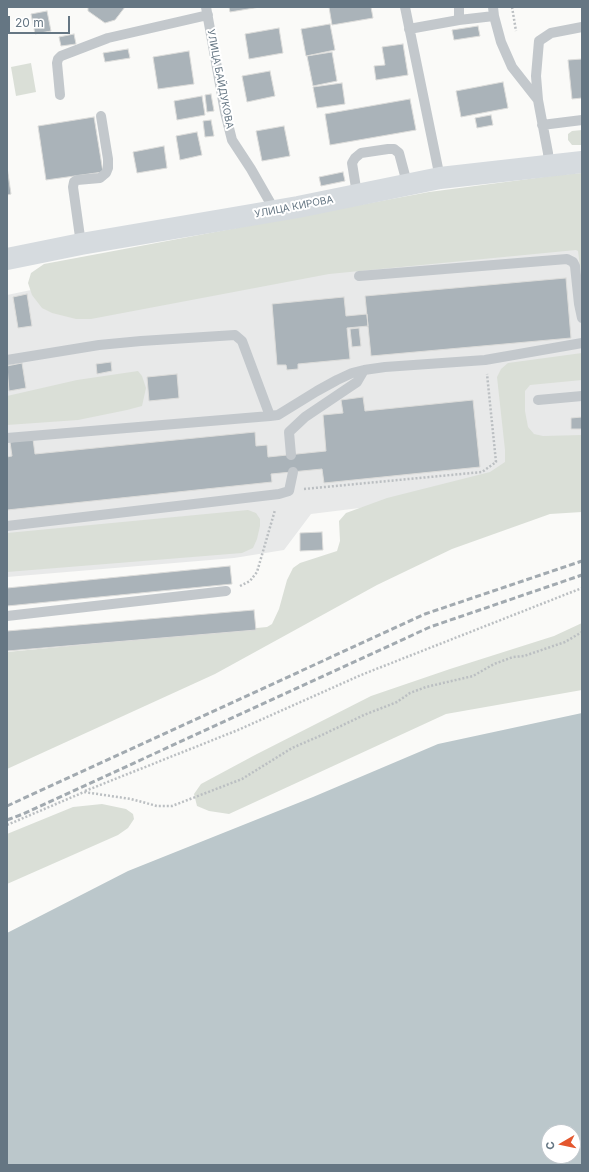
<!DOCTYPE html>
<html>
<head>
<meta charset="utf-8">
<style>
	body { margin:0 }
	#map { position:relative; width:589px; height:1172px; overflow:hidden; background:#fafaf8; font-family:Inter,sans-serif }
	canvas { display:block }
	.frame { position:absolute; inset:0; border:8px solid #657683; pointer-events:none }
	.north { position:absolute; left:541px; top:1124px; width:40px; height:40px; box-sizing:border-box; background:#fff; border:1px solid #c1c8cd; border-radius:50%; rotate:261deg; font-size:11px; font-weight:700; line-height:16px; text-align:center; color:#657683 }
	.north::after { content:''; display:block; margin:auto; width:14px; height:18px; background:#e4572e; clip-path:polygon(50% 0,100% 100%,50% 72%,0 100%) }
	.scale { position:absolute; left:8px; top:16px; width:62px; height:18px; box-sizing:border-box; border:2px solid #657683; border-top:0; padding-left:5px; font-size:12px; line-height:14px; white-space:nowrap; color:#657683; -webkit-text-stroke:3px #fff; paint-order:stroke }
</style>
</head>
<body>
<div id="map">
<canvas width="589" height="1172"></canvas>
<div class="frame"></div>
<div class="north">С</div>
<div class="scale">20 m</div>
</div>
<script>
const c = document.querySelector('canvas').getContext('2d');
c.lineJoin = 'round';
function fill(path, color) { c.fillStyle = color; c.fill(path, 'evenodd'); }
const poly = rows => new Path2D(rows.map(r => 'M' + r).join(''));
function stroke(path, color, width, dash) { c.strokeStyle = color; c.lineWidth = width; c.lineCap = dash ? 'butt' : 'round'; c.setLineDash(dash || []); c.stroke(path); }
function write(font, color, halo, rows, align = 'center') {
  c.font = font + ' Inter,sans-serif'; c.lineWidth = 4; c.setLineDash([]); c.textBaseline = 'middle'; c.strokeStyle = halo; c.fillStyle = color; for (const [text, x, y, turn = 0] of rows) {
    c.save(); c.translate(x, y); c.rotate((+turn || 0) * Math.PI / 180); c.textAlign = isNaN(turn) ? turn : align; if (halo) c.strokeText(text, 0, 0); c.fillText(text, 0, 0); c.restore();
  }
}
fill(poly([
	[582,196,582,448,400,503,311,514,284,550,234,558,7,577,7,295,31,290]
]), '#e8e9e9');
fill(poly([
	[31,63,36,92,16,96,11,67],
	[582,130,582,145,572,145,568,140,568,134,572,131],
	[582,173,582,281,578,251,576,250,329,274,91,319,76,319,52,313,42,308,32,295,28,283,31,273,44,264,429,192,559,175],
	[582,353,582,380,530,385,525,391,525,411,528,427,534,434,543,436,582,435,582,512,550,514,452,549,377,585,215,674,7,769,7,652,267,627,272,624,279,609,287,580,293,568,300,563,337,551,340,541,339,521,346,513,387,498,490,472,505,462,505,450,497,377,501,369,508,363],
	[138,371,142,376,146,388,142,406,127,410,78,420,7,425,7,396,77,380],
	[248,510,256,513,260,519,260,526,257,539,253,548,242,553,7,572,7,533],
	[582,623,582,690,446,714,229,814,209,811,197,806,194,794,201,784,255,755,371,696,450,669,554,636],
	[102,804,126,809,133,814,134,819,128,828,118,835,7,884,7,834,73,807]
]), '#dadfd7');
fill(poly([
	[582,713,582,1165,7,1165,7,933,128,871,313,797,438,744],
	[549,1132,573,1132,573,1156,549,1156]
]), '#bbc7cb');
const building = poly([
	[88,7,125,7,115,20,105,23,88,11,88,7],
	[229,7,260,7,230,12,229,7],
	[329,7,371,7,373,18,332,25,329,7],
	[47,11,51,31,35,34,31,14,47,11],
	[330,24,335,50,306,56,301,29,330,24],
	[478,26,480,36,454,40,452,30,478,26],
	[279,28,283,53,249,59,245,34,279,28],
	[74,34,76,44,61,46,59,37,74,34],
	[403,44,408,75,376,80,374,66,385,65,382,47,403,44],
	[128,49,130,58,105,62,103,53,128,49],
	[189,51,194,84,158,89,153,57,189,51],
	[332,52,337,81,313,86,307,56,332,52],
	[582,59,582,98,572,99,568,60,582,59],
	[270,71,275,96,247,102,242,76,270,71],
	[503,82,508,108,461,117,456,91,503,82],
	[342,83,345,104,317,108,313,87,342,83],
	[211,94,214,111,207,112,205,95,211,94],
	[202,96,205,115,177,120,174,101,202,96],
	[410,99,416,130,330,145,325,114,410,99],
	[491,115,493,125,477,128,475,118,491,115],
	[94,117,103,172,46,180,38,126,94,117],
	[211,120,214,136,205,137,203,121,211,120],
	[284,126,290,156,262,161,256,131,284,126],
	[197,132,202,155,180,160,176,136,197,132],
	[164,146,167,168,137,173,133,152,164,146],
	[7,167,11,194,7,195,7,167],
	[343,172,345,181,321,186,319,177,343,172],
	[566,278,571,338,371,356,365,296,566,278],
	[27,294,32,326,18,328,13,297,27,294],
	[344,297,346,316,367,314,368,326,347,328,350,359,298,364,298,369,287,370,286,365,277,365,272,304,344,297],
	[359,328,361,346,352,347,350,329,359,328],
	[111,362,112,371,97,374,96,364,111,362],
	[22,363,26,388,9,391,7,366,22,363],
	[177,374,179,398,149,401,147,377,177,374],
	[363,397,365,411,473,400,480,467,324,483,322,469,271,474,272,482,7,510,7,457,12,456,10,442,33,439,35,454,255,432,256,446,267,445,268,457,326,451,323,415,343,413,341,400,363,397],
	[582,417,582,429,571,429,571,418,582,417],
	[322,532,323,550,300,551,300,533,322,532],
	[230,566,232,584,7,606,7,588,230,566],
	[254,610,256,630,7,651,7,631,254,610]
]);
fill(building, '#aab3b9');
stroke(building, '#dcdcda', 1);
stroke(poly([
	[512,7,516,31],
	[304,489,482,472,496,462,487,374],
	[240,586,250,581,257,572,275,510],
	[85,791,238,730,361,675,582,588],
	[7,825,84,792,131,799,157,806,172,806,242,779,292,748,322,735,364,715,397,702,410,693,426,687,473,676,494,664,513,657,524,656,565,642,582,632]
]), '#bbbfc2', 2.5, [2, 2]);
stroke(poly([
	[206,7,225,112,232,140,251,169,275,211],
	[405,7,440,178],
	[459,7,459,20],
	[493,7,494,16,501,42,512,67,538,100,548,153,549,166],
	[409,29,459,20,494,16],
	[60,95,57,63,58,59,61,56,108,38,208,15],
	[538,100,536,76,539,41,551,33,582,27],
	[542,125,582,120],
	[357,194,352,163,355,158,361,153,388,149,394,149,399,153,407,183],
	[81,244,73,187,74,182,77,180,100,178,106,173,108,168,108,159,101,116],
	[359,276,567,259,573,262,575,266,579,304,582,318],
	[7,360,99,345,141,341,235,335,242,341,270,416],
	[538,400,582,396],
	[7,438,270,416,278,415,317,391,337,380,352,373,364,370,385,367,485,360,582,343],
	[291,455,289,432,305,417,357,382,364,370],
	[7,526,279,494,289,491,293,472],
	[7,616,226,591]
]), '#c3c8cc', 10);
stroke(poly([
	[7,259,81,244,298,207,440,178,582,162]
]), '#d6dbdf', 22);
stroke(poly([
	[7,806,425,614,582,561],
	[7,820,23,814,430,627,582,575]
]), '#a2aab0', 3, [6, 3]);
write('10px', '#657683', '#fff', [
	["УЛИЦА БАЙДУКОВА",220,79,79],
	["УЛИЦА КИРОВА",294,207,-11]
]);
</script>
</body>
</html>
